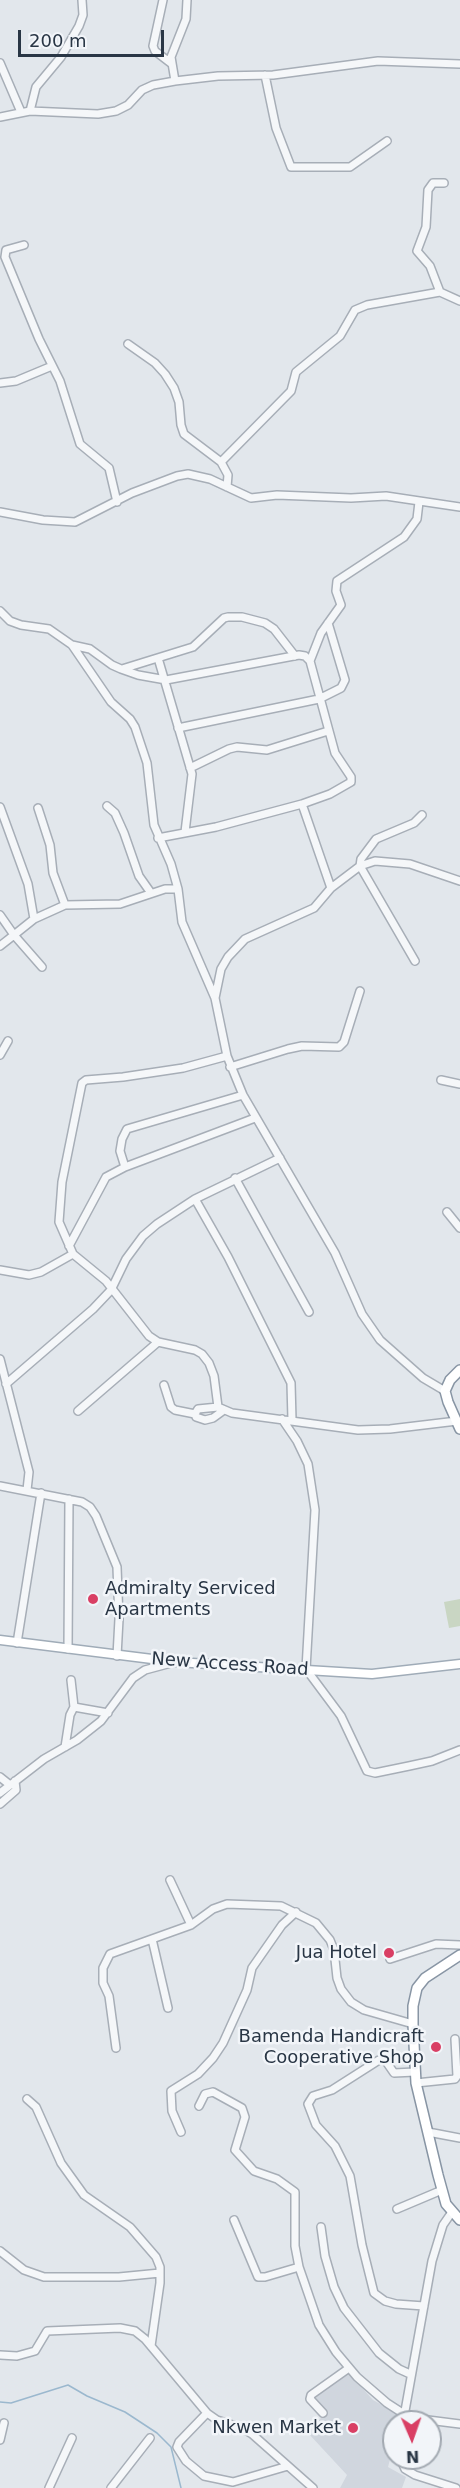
<!DOCTYPE html>
<html>
<head>
<meta charset="utf-8">
<style>
	body { margin:0 }
	#map { position:relative; width:460px; height:2488px; overflow:hidden; background:#e2e7ec; font-family:"DejaVu Sans",sans-serif }
	canvas { display:block }
	.north { position:absolute; left:382px; top:2410px; width:60px; height:60px; box-sizing:border-box; background:#f2f5f9; border:2px solid #a2a9b1; border-radius:50%; rotate:178deg; font-size:16px; font-weight:700; line-height:24px; text-align:center; color:#293645 }
	.north::after { content:''; display:block; margin:auto; width:21px; height:27px; background:#d93f64; clip-path:polygon(50% 0,100% 100%,50% 72%,0 100%) }
	.scale { position:absolute; left:18px; top:30px; width:146px; height:27px; box-sizing:border-box; border:3px solid #293645; border-top:0; padding-left:8px; font-size:18px; line-height:21px; white-space:nowrap; color:#293645; -webkit-text-stroke:4px #f2f5f9; paint-order:stroke }
</style>
</head>
<body>
<div id="map">
<canvas width="460" height="2488"></canvas>
<div class="north">N</div>
<div class="scale">200 m</div>
</div>
<script>
const c = document.querySelector('canvas').getContext('2d');
c.lineJoin = 'round';
function fill(path, color) { c.fillStyle = color; c.fill(path, 'evenodd'); }
const poly = rows => new Path2D(rows.map(r => 'M' + r).join(''));
function stroke(path, color, width, dash) { c.strokeStyle = color; c.lineWidth = width; c.lineCap = dash ? 'butt' : 'round'; c.setLineDash(dash || []); c.stroke(path); }
function write(font, color, halo, rows, align = 'center') {
  c.font = font + ' "DejaVu Sans",sans-serif'; c.lineWidth = 5; c.setLineDash([]); c.textBaseline = 'middle'; c.strokeStyle = halo; c.fillStyle = color; for (const [text, x, y, turn = 0] of rows) {
    c.save(); c.translate(x, y); c.rotate((+turn || 0) * Math.PI / 180); c.textAlign = isNaN(turn) ? turn : align; if (halo) c.strokeText(text, 0, 0); c.fillText(text, 0, 0); c.restore();
  }
}
fill(poly([
	[348,2372,373,2400,402,2416,400,2422,394,2422,394,2444,388,2467,406,2477,402,2488,340,2488,347,2475,308,2433,327,2411,314,2397]
]), '#d0d6de');
fill(poly([
	[460,1599,460,1626,449,1628,444,1602]
]), '#c9d6c3');
stroke(poly([
	[0,2402,11,2403,68,2385,87,2396,125,2412,157,2433,171,2447,181,2488]
]), '#9bb8ce', 1.5);
const minor = poly([
	[163,0,153,46,155,51,172,64],
	[0,63,21,112],
	[265,75,276,128,291,167,350,167,387,141],
	[175,81,171,57,186,19,187,0],
	[30,111,36,87,61,57,79,26,83,15,82,0],
	[0,117,30,111,98,114,116,111,128,105,142,90,153,85,175,81,218,76,273,75,378,61,460,64],
	[444,183,433,183,428,190,426,227,417,251,430,266,440,292,460,301],
	[24,245,6,250,5,257,39,339,60,381,80,444,109,468,117,502],
	[128,344,155,363,165,374,174,388,179,402,181,425,184,434,221,462,228,475,227,487],
	[0,383,16,381,52,366],
	[221,462,291,391,296,372,340,336,355,310,367,305,440,292],
	[0,512,43,520,75,522,132,493,177,476,188,474,210,479,251,498,277,495,351,498,386,496,460,507],
	[0,611,10,621,21,625,49,629,72,645,111,702,130,719,135,727,147,763,154,825,171,864,178,889,182,922,215,998,227,1056,243,1095,335,1253,362,1314,380,1340,423,1378,445,1391],
	[72,645,90,649,112,665,121,669,138,675,166,680,299,655,305,656,310,661,335,753,351,777,351,782,330,794,302,804,216,827,158,838],
	[158,658,192,774,185,832],
	[310,661,321,633,341,605,336,591,337,581,404,537,417,519,419,502],
	[122,669,193,647,224,618,228,617,242,617,265,623,274,629,295,656],
	[178,728,319,699,341,688,345,680,328,623],
	[190,768,229,749,237,747,267,750,328,731],
	[302,804,331,888],
	[107,806,115,813,124,833,139,876,151,893],
	[0,807,28,884,34,919],
	[38,808,50,845,53,873,65,905],
	[0,915,14,935,34,919,65,905,120,904,165,889,178,889],
	[0,946,14,935,42,967],
	[415,961,360,866,361,859,376,839,414,823,422,815],
	[215,998,221,969,228,957,245,939,314,908,331,888,360,866,375,861,410,864,460,881],
	[0,1055,8,1041],
	[230,1067,288,1049,302,1046,339,1047,344,1042,360,991],
	[441,1080,460,1084],
	[125,1167,120,1151,122,1139,127,1129,243,1095],
	[235,1178,309,1312],
	[195,1199,228,1257,291,1383,292,1420],
	[447,1212,460,1228],
	[69,1246,106,1177,125,1167,255,1118],
	[0,1270,29,1275,41,1272,73,1254],
	[0,1359,29,1472,27,1490],
	[6,1384,93,1309,111,1290,126,1259,143,1236,157,1224,195,1199,280,1158],
	[164,1385,171,1407,175,1410,195,1414],
	[218,1407,214,1376,209,1363,202,1354,195,1350,158,1342,149,1336,106,1281,73,1254,59,1222,62,1182,82,1083,86,1080,123,1077,183,1068,227,1056],
	[224,1410,213,1418,205,1420,196,1417,195,1414,198,1409,218,1407,232,1413,358,1430,390,1429,457,1421],
	[78,1411,158,1342],
	[282,1419,297,1441,308,1464,315,1510,306,1669,341,1716,367,1771,375,1773,409,1766,432,1761,460,1750],
	[0,1486,82,1502,90,1507,96,1516,117,1567,119,1619,117,1656],
	[17,1643,41,1493],
	[68,1649,69,1499],
	[71,1680,74,1707],
	[65,1747,70,1715,74,1707,108,1713],
	[0,1777,10,1785],
	[0,1793,44,1759,77,1740,101,1721,133,1678,145,1670,171,1663],
	[0,1804,16,1790,15,1781],
	[170,1880,191,1925],
	[152,1939,168,2008],
	[390,1959,436,1944,460,1945],
	[116,2048,109,1996,103,1983,103,1968,110,1954,191,1925,213,1909,227,1904,281,1906,316,1923,330,1940,334,1950,337,1978,341,1989,351,2002,364,2010,413,2024],
	[415,2072,394,2073,385,2060,379,2060,332,2090,313,2096,308,2104,316,2125,335,2146,350,2176,362,2245,374,2293,385,2301,396,2304,424,2306],
	[416,2083,455,2079,457,2076,455,2039],
	[27,2099,36,2107,61,2163,84,2195,130,2227,156,2257,160,2267,160,2283,151,2346],
	[199,2106,205,2094,213,2092,242,2108,245,2117,235,2150,254,2171,277,2179,295,2192,295,2246,299,2267,319,2325,336,2352,357,2377,387,2403,404,2414,428,2420,460,2424],
	[181,2132,172,2111,171,2091,198,2074,213,2058,223,2043,247,1990,252,1968,282,1925,296,1912],
	[428,2132,460,2138],
	[397,2209,442,2190],
	[234,2220,258,2277,265,2277,299,2267],
	[321,2227,325,2256,334,2287,344,2308,379,2353,399,2369,410,2374],
	[0,2251,24,2270,44,2277,119,2277,160,2273],
	[0,2355,17,2356,35,2351,47,2331,120,2328,135,2331,145,2339,207,2413,217,2420,242,2428,252,2434,313,2488],
	[207,2413,179,2442,177,2447,186,2461,204,2476,233,2482,288,2466],
	[323,2413,310,2399,311,2395,349,2368],
	[403,2422,432,2261,443,2225,452,2212],
	[0,2440,4,2423],
	[400,2458,405,2469,415,2475,456,2488],
	[49,2488,72,2438],
	[111,2488,150,2438]
]);
const major = poly([
	[0,1640,176,1662,372,1674,460,1664]
]);
const highway = poly([
	[460,1370,450,1380,445,1391,448,1402,460,1429],
	[460,1955,425,1978,417,1988,413,2006,413,2024,416,2083,438,2175,446,2204,460,2220]
]);
stroke(minor, '#a7aeb7', 10);
stroke(major, '#a0acb8', 11);
stroke(highway, '#8895a4', 12);
stroke(minor, '#f5f7f9', 7);
stroke(major, '#fff', 8);
stroke(highway, '#fff', 9);
for (const [x, y, r, color] of [
	[93,1599,6,"#d93f64"],
	[389,1953,6,"#d93f64"],
	[436,2047,6,"#d93f64"],
	[353,2428,6,"#d93f64"]
]) { const dot = new Path2D(); dot.arc(x, y, r, 0, 2 * Math.PI); c.fillStyle = color; c.fill(dot); stroke(dot, '#f2f5f9', 2); }
write('18px', '#293645', '#f2f5f9', [
	["Admiralty Serviced",105,1589,"left"],
	["Apartments",105,1610,"left"],
	["Jua Hotel",377,1953],
	["Bamenda Handicraft",424,2037],
	["Cooperative Shop",424,2058],
	["Nkwen Market",341,2428]
], 'right');
write('18px', '#293645', '#f2f5f9', [
	["New Access Road",230,1665,4]
]);
</script>
</body>
</html>
